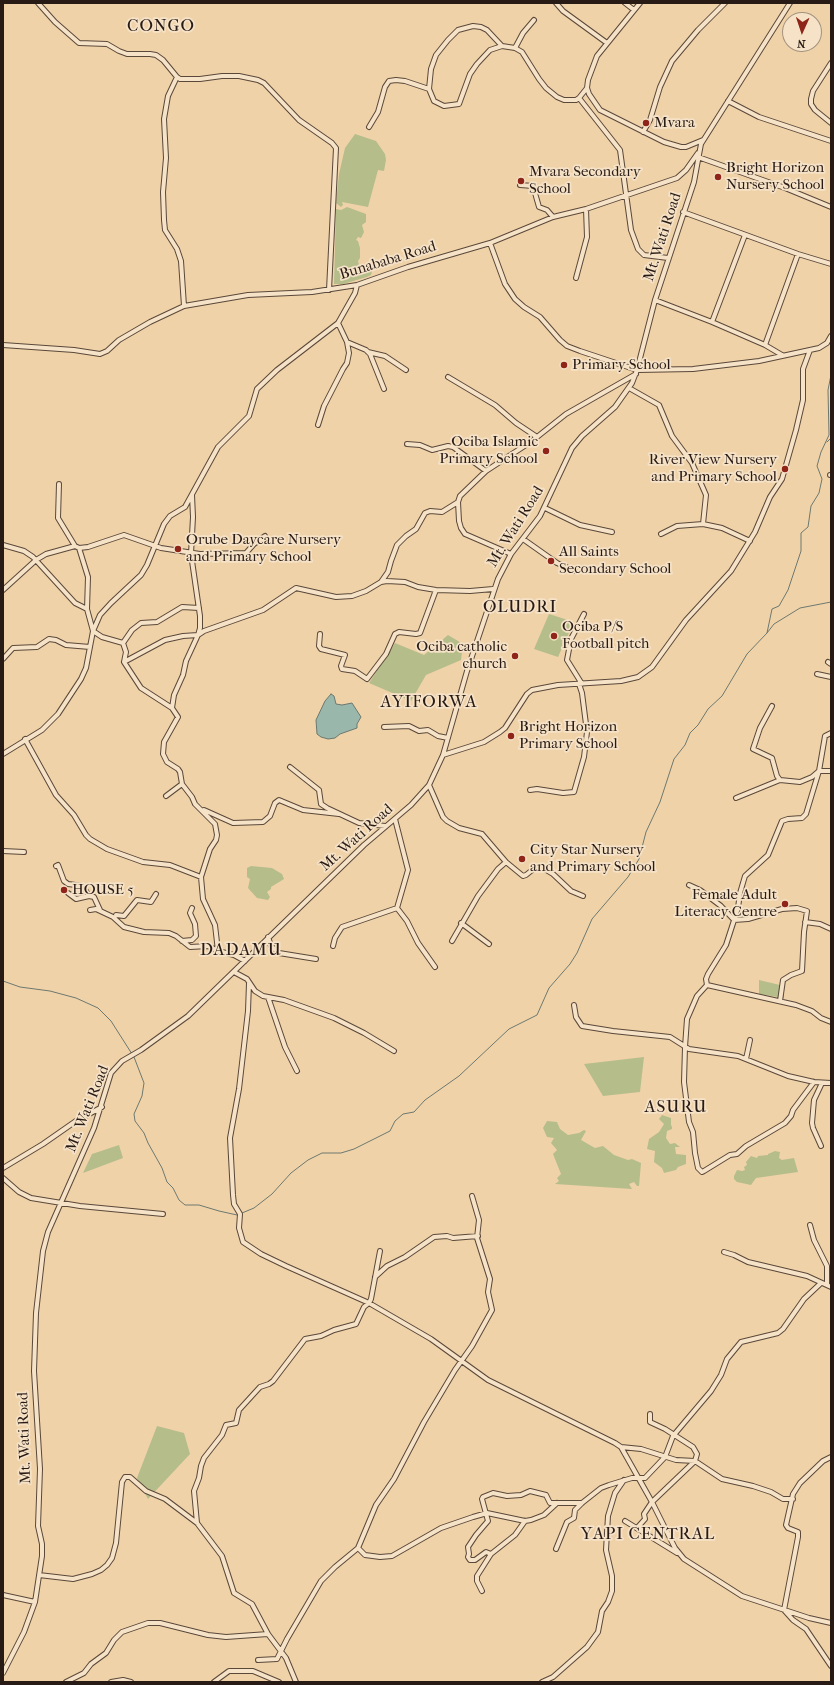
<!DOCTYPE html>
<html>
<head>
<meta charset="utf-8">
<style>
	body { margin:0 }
	#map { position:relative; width:834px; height:1685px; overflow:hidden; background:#f0d2a9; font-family:"IM FELL French Canon",serif }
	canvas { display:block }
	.frame { position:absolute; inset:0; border:4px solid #281a14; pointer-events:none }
	.north { position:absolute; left:782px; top:12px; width:40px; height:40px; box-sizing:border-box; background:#f5e2c7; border:1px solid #a3927f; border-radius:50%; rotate:183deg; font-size:11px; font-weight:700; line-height:16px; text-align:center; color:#281a14 }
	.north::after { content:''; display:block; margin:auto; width:14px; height:18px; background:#8f2418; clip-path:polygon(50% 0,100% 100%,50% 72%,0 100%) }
</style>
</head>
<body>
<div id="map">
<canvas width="834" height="1685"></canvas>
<div class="frame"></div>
<div class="north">N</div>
</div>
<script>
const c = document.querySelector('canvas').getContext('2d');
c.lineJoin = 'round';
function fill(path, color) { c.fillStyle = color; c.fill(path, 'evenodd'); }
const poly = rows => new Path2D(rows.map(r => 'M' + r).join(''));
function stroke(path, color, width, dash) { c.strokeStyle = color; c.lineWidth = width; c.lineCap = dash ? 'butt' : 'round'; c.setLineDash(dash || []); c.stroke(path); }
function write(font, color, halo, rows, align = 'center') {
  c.font = font + ' "IM FELL French Canon",serif'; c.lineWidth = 3.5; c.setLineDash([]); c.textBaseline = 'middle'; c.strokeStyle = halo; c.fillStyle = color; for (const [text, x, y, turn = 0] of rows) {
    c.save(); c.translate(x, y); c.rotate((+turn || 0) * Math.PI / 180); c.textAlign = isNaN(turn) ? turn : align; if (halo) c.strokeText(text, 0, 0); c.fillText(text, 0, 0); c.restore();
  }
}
fill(poly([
	[355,134,376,141,385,154,386,160,384,171,378,170,368,207,342,202,343,205,341,207,336,203,339,174,345,148],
	[347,207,366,214,366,222,362,225,364,232,361,238,358,237,356,240,358,241,360,248,360,258,358,261,360,269,358,272,373,268,371,275,367,277,343,284,334,284,336,209,341,210],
	[549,614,574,622,558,657,534,649],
	[448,635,463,644,461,660,426,675,411,701,369,683,395,643,424,655],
	[251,866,272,868,282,874,284,879,271,887,271,889,267,892,270,897,268,900,257,898,248,888,250,879,247,877,247,868],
	[759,980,784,986,784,998,759,994],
	[644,1057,640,1092,603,1096,584,1064],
	[662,1115,671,1118,671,1125,672,1127,672,1129,667,1131,666,1138,670,1144,675,1143,680,1147,675,1147,676,1154,686,1155,686,1164,678,1167,676,1170,664,1173,662,1168,654,1162,655,1151,647,1149,649,1139,659,1132,664,1124,659,1119],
	[547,1121,557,1122,560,1129,568,1135,579,1133,584,1130,586,1131,581,1140,595,1148,603,1146,614,1155,628,1160,632,1159,641,1163,639,1186,637,1186,634,1182,629,1184,632,1189,555,1184,559,1181,557,1178,561,1174,553,1154,557,1150,551,1143,554,1138,547,1137,543,1128],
	[119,1145,123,1158,83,1173,92,1154],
	[775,1151,780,1152,779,1158,782,1160,794,1158,798,1172,756,1178,751,1185,737,1182,734,1179,734,1176,737,1170,742,1171,745,1170,744,1167,747,1165,746,1162,751,1156,757,1158,758,1156,768,1155,768,1154],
	[157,1426,184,1433,190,1454,148,1499,137,1478]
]), '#b5bd8b');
const water = poly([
	[331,694,334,696,336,704,342,705,352,703,361,717,357,724,357,728,340,734,335,738,328,739,321,737,317,734,316,720,325,701,331,694]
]);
fill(water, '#9ab7ab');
stroke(water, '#6c786f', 1);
stroke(poly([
	[831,354,831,365],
	[827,442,831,438],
	[767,633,774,624,800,608,831,602],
	[3,981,20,987,50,991,76,998,98,1008,111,1021,132,1054],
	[134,1057,144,1083,142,1096,134,1114,135,1121,144,1133,148,1143,162,1168,167,1182,173,1188,179,1200,185,1205,199,1205,219,1211,237,1215,239,1214],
	[242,1213,254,1208,272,1194,291,1173,308,1160,322,1153,341,1153,354,1149,390,1131,395,1121,403,1114,414,1112,425,1100,459,1076,509,1029,537,1015,549,988,570,964,577,953,592,919,628,877,639,859,646,832,660,802,674,759,685,745,690,733,698,725,708,709,722,696,747,654,767,633,772,609,779,606,788,590,801,551,801,533,808,527,811,506,819,493,822,479,817,466,821,452,829,435,828,390,831,375]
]), '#6c786f', 1);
const minor = poly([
	[38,3,55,22,79,43,107,44,119,51,127,54,150,54,156,55,163,60,177,77,180,79,200,79,222,76,239,76,258,80,264,83,299,120,332,143,336,148,329,290],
	[556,3,563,11,607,43],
	[625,3,634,10],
	[640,3,597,56,588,80,587,88,589,94,600,110,664,142,681,147,686,147,703,140],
	[502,46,487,30,481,27,473,26,458,30,448,40,436,55,431,69,429,89,434,101,444,106,459,104,470,74,477,64,490,50,502,46,515,48,522,52,539,79,546,88,557,97,564,100,576,100,579,98,587,88],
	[515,48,523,33,534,20],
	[831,63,813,91,811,99,811,104,815,110,831,123],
	[177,77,168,96,164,119,166,158,163,192,164,220,165,230,177,249,181,261,184,306],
	[579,98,620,150,631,230,638,249,644,255,668,258],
	[728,101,759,117,831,141],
	[369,127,378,112,385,87,389,81,396,80,405,81,429,89],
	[643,132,650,120,660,87,672,61,698,30,725,3],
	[698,157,785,188,831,207],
	[520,185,533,186,539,207,547,210,553,217],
	[683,212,798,254,831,264],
	[490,243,505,284,515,299,524,307,540,317,560,340,567,346,580,351,637,370,693,369,759,361,819,348,827,343,831,336],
	[576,278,587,237,586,209],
	[655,300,712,322,765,345,782,355],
	[712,322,745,235],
	[347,342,366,350,370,354,384,389],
	[3,345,74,350,100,354,107,351,119,340,150,322,184,306,248,295,312,292,357,285,408,267,490,243,553,217,586,209,677,178,686,170,698,153],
	[765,345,798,254],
	[368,352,385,356,406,370],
	[448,377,495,405,516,423,537,437],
	[629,388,659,405,672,436,692,463,706,495,703,524,722,528,750,541],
	[318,425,324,406,343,369,347,363,349,353,347,342,338,323],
	[407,444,420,445,432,450,448,446,453,447,486,471],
	[830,475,831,475],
	[59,484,58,518,75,546],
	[192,495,193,517,191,554,200,616,200,628,198,635,186,661,183,675,174,695,172,708,178,717,164,742,163,754,167,762,178,769,180,772,182,784,192,797,195,804,215,824,217,835,216,840,210,849,201,877,203,899,215,925,218,951,234,955,245,961],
	[545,508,580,525,612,532],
	[661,534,677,526,703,524],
	[523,539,557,563,575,571],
	[3,545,24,551,33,557,75,603,87,609,93,631,102,637,123,643,126,652,124,662,141,688,172,708],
	[79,548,88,577,87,609],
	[511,554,465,534,461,528,459,521,458,502,460,496,486,471,532,441,566,414,636,374],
	[381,582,388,572,391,561,397,545,406,536,416,529,425,513,430,511,442,512,458,502],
	[3,590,36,560,46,554,75,546,79,548,88,547,124,535,161,548,200,554,246,553,254,544,265,536],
	[320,634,319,646,321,649,345,655,341,666,342,669,355,671,367,679,386,654,395,634,399,632,416,634,420,633,436,590],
	[123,643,132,630,141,623,157,622,182,607,199,608],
	[3,659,13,648,37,647,49,639,56,640,66,645,90,647],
	[124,662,165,640,183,636,198,635,204,631,263,610,296,588,336,597,352,596,366,591,381,582,387,581,405,582,418,587,436,590,470,591,493,589],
	[828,662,831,664],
	[817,674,831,677],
	[582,684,567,660,571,639,584,614],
	[772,706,760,728,753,749,772,758,777,776,780,780,800,782,812,777,819,771,825,736,831,733],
	[384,727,409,726,419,731,428,730,438,736,448,738],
	[25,739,56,795,74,815,86,835,90,839,107,849,143,862,170,865,201,877],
	[3,754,42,730,58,714,81,679,86,668,93,631,100,615,111,603,141,575,147,565,164,524,170,516,185,507,218,447,249,416,257,389,277,370,338,323,355,293,357,285],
	[443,755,484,742,500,732,505,728,527,694,532,690,558,685,621,681,638,677,652,667,686,620,731,571,755,532,770,497,782,479,796,430,803,400,803,369,810,350],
	[290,767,319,790,321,804,327,808,359,823,385,826],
	[429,785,443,817,447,821,459,828,482,834,506,862,523,876,526,875,536,867,541,867,553,874,571,891,583,896],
	[530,790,537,789,563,793,574,792,584,757,587,732,582,693,579,684],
	[166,796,182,784],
	[736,798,780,780],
	[204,810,233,823,263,822,270,816,275,803,279,800,303,810,339,814],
	[395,819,408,870,397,908,407,921,418,943,435,967],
	[3,851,24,852],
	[56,866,58,865,64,881,68,884,83,886,89,896],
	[689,885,700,890,721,906,734,920,748,919,782,909,797,908,807,911,804,932,802,971,791,975,783,980,780,1001],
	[68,893,76,899,89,896,94,897,100,910],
	[90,910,96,909,113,917,124,927,144,932,169,933,176,936,190,947,208,946,218,951],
	[116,915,124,916,137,900,151,902,156,894],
	[805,922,820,924,831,929],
	[461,923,489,944],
	[268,937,271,946,279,953,316,959],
	[182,941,192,940,196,936,195,924,190,913,192,908],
	[452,941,478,896,498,869,506,862],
	[333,946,335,938,342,927,397,908],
	[234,972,247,979,255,991,263,996,284,1000,334,1018,364,1033,394,1051],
	[249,983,248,1011,239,1089,230,1138,233,1195,234,1204,240,1214,239,1228,243,1242,261,1254,286,1266,369,1303,431,1339,488,1380,615,1443,621,1447,652,1502,675,1548,684,1559,742,1596,809,1618,831,1623],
	[707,985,796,1005,812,1011,821,1018,831,1022],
	[268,997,285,1047,297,1071],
	[574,1005,576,1017,582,1026,613,1031,670,1037,689,1049,738,1056,788,1076,814,1082,831,1083],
	[746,1059,750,1040],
	[814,1082,793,1110,791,1116,785,1123,746,1146,737,1154,730,1155,704,1171,702,1172,698,1168,695,1153,693,1132,689,1122,684,1082,685,1047,687,1019,697,996,707,985,706,979,708,974,726,945,738,908,740,893,745,876,768,855,782,821,788,819,802,818,806,814,819,771,831,771],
	[821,1146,813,1128,812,1123,814,1100,822,1083],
	[3,1168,43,1144,76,1121,102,1107],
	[3,1178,19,1192,31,1198,80,1206,163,1214],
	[810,1225,814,1240,827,1266,827,1285],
	[724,1252,734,1255,748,1262,807,1276,831,1287],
	[375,1277,387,1266,405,1257,434,1237,447,1236,453,1238,478,1236],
	[621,1447,641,1449,676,1460,695,1461,697,1454,693,1447,665,1429,650,1422,650,1414],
	[831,1457,823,1461,800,1483,793,1494,786,1525,788,1528,798,1532,798,1537,784,1610,793,1620,806,1629,831,1666],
	[625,1521,677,1553],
	[197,1523,194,1491,199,1478,201,1466,204,1458,222,1435,226,1425,236,1423,239,1410,260,1387,269,1384,273,1381,305,1339,321,1336,334,1330,356,1324,364,1307,369,1303,371,1299,380,1251],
	[637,1528,645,1519,644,1514,652,1502,695,1461,722,1479,753,1486,771,1492,783,1499,793,1499],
	[358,1548,365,1555,380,1557,392,1556,441,1528,473,1517,487,1513,525,1521,531,1520,544,1515,557,1503],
	[556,1549,567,1522,574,1518,575,1510,582,1503,601,1488,609,1485,632,1478,645,1478,665,1457,673,1436,711,1391,721,1375,727,1359,741,1342,778,1333,783,1329,804,1299,821,1283],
	[491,1554,486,1552,475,1560,470,1560,468,1557,469,1554,468,1547,476,1535,488,1521,482,1499,483,1497,493,1493,507,1496,521,1495,530,1491,546,1495,550,1503,582,1503],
	[39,1575,73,1579,92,1574,101,1570,107,1565,112,1558,116,1543,122,1482,125,1477,130,1477,146,1491,165,1499,197,1523,222,1556,234,1593,252,1604,268,1634,286,1658,296,1682],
	[482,1591,477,1581,477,1576,491,1554,515,1535,525,1521],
	[3,1595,35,1602],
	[258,1660,277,1659,287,1639,321,1581,335,1567,358,1548,376,1505,394,1479,424,1422,455,1370,472,1346,492,1310,488,1292,490,1279,477,1238,479,1220,472,1196],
	[3,1673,24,1632,35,1602,42,1556,42,1544,38,1526,40,1469,34,1371,36,1313,43,1251,48,1232,94,1128,111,1073,122,1061,141,1050,188,1016,364,845,411,805,429,785,443,755,467,671,498,579,511,554,540,516,572,448,582,436,615,407,632,383,637,370,655,300,694,182,701,144,790,3],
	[66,1682,84,1673,91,1664,106,1653,114,1640,122,1632,148,1623,160,1623,208,1635,226,1637,268,1634],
	[111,1682,123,1680,131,1682],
	[214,1682,229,1671,253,1671,279,1682],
	[542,1682,553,1677,587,1647,598,1632,602,1611,608,1602,612,1591,612,1576,606,1550,608,1516,615,1493,624,1480]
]);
stroke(minor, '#5a4839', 6);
stroke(minor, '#f5e2c7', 4);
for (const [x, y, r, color] of [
	[646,123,4,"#8f2418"],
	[718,177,4,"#8f2418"],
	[521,181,4,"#8f2418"],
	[564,365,4,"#8f2418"],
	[546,451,4,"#8f2418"],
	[785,469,4,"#8f2418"],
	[178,549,4,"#8f2418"],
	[551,561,4,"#8f2418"],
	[554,636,4,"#8f2418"],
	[515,656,4,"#8f2418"],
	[511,736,4,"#8f2418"],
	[522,859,4,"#8f2418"],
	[64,890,4,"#8f2418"],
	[785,904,4,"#8f2418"]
]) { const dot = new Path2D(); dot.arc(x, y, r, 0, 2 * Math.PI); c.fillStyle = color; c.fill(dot); stroke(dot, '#f5e2c7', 1.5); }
write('15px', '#281a14', '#f5e2c7', [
	["Mvara",654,123],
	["Bright Horizon",726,168],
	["Nursery School",726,185],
	["Mvara Secondary",529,172],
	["School",529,189],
	["Primary School",572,365],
	["Ociba Islamic",538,442,"right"],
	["Primary School",538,459,"right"],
	["River View Nursery",777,460,"right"],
	["and Primary School",777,477,"right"],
	["Orube Daycare Nursery",186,540],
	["and Primary School",186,557],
	["All Saints",559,552],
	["Secondary School",559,569],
	["Ociba P/S",562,627],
	["Football pitch",562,644],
	["Ociba catholic",507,647,"right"],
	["church",507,664,"right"],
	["Bright Horizon",519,727],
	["Primary School",519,744],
	["City Star Nursery",530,850],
	["and Primary School",530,867],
	["HOUSE 5",72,890],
	["Female Adult",777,895,"right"],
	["Literacy Centre",777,912,"right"]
], 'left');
write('15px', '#281a14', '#f5e2c7', [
	["Mt. Wati Road",663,237,-72],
	["Bunababa Road",388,261,-17],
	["Mt. Wati Road",516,527,-58],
	["Mt. Wati Road",357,838,-42],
	["Mt. Wati Road",88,1109,-68],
	["Mt. Wati Road",25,1438,-92]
]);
c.letterSpacing = '1px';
write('17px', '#281a14', '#f5e2c7', [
	["CONGO",161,27],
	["OLUDRI",520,608],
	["AYIFORWA",429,703],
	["DADAMU",241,951],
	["ASURU",676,1108],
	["YAPI CENTRAL",648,1535]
]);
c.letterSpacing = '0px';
</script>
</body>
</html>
